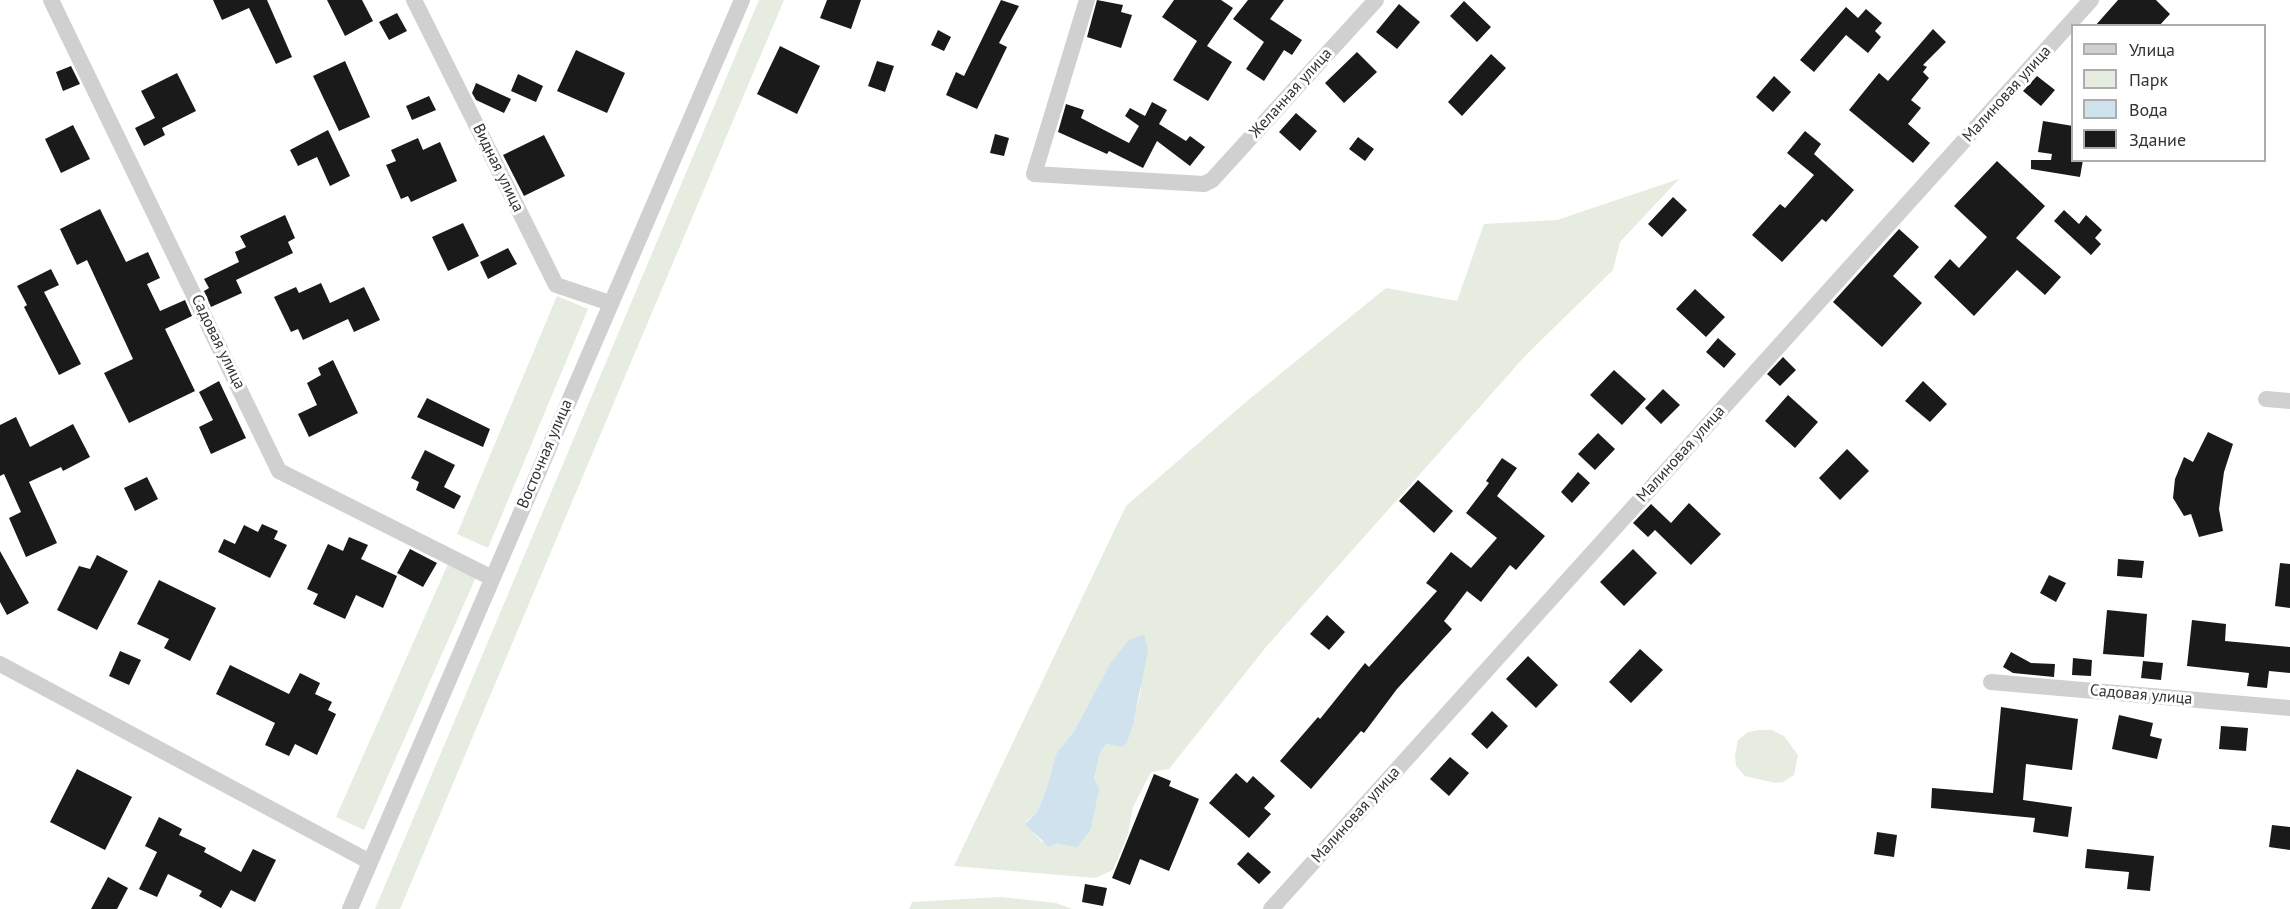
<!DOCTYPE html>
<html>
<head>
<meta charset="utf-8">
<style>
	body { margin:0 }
	#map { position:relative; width:2290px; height:909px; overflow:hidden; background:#fff; font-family:"PT Sans",sans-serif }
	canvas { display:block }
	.legend { position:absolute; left:2071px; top:24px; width:195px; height:138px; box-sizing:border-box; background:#fff; border:2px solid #adadad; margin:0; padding:8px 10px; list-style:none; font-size:18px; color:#333 }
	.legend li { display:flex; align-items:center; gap:12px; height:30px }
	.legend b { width:30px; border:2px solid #adadad }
</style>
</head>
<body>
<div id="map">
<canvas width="2290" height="909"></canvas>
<ul class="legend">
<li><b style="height:8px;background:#d0d0d0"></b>Улица</li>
<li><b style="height:16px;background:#e6ecdf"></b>Парк</li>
<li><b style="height:16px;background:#cfe2ee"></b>Вода</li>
<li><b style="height:16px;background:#1a1a1a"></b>Здание</li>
</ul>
</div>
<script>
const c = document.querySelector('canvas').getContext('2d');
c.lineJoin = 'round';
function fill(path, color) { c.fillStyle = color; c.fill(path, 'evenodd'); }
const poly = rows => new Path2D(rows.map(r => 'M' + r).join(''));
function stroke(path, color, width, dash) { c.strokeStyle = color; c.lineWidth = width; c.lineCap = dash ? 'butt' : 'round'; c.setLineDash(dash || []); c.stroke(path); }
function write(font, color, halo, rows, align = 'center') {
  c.font = font + ' "PT Sans",sans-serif'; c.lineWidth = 6; c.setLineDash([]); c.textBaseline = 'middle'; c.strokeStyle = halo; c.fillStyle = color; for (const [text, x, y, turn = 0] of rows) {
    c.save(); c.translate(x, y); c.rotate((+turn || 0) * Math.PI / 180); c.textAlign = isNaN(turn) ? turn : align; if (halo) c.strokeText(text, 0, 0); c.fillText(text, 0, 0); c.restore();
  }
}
fill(poly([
	[759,0,784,0,400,909,375,909],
	[1679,179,1620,242,1613,270,1526,355,1266,647,1169,769,1151,772,1133,807,1128,834,1113,870,1095,878,954,866,1126,506,1247,401,1386,288,1457,301,1484,224,1557,220],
	[1110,664,1142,676,1140,695,1127,743,1122,747,1106,744,1100,753,1094,780,1067,843,1042,842,1025,823,1037,812,1046,791,1056,754,1074,731],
	[557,296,588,309,488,548,457,534],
	[448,564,476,577,364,830,336,817],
	[1759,730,1772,730,1784,736,1798,755,1794,775,1783,782,1775,783,1745,776,1736,766,1735,755,1738,740,1748,732],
	[1001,897,1056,903,1072,909,909,909,912,902]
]), '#e6ecdf');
fill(poly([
	[1144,634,1148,651,1133,724,1127,743,1122,747,1106,744,1100,753,1094,779,1099,788,1091,829,1077,847,1057,843,1049,847,1025,824,1037,812,1046,791,1056,754,1074,731,1110,664,1128,641]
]), '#cfe2ee');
fill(poly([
	[213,0,267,0,292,57,276,64,249,8,222,20],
	[327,0,362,0,373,21,345,36],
	[827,0,861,0,851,29,820,18],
	[1001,0,1019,6,999,43,1007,47,977,109,946,95,956,72,964,76],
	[1097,0,1123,5,1121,12,1132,15,1121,48,1087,37],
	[1174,0,1221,0,1233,8,1207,46,1232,62,1208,101,1173,80,1197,41,1162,17],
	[1248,0,1284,0,1270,19,1302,40,1292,55,1284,50,1264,81,1246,69,1264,42,1233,19],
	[2118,0,2156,0,2170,14,2159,26,2095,26],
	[1464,1,1491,27,1477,42,1450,16],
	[1399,4,1420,22,1397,49,1376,32],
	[1846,7,1858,18,1866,9,1882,23,1875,31,1881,37,1868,53,1846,35,1814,72,1800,60],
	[397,13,407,31,389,40,379,22],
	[1933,29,1946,42,1923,65,1927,67,1923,72,1929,78,1911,100,1921,108,1908,124,1930,143,1913,163,1849,110,1879,73,1888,81],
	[938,30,951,37,944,51,931,45],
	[780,46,820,66,797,114,757,94],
	[576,50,625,73,607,113,557,91],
	[1357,52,1377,72,1344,103,1325,83],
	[1491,54,1506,68,1462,116,1448,102],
	[345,61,370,117,339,131,313,76],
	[877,61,894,66,885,92,868,86],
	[71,66,80,84,63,91,56,72],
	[177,73,196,111,162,128,165,135,144,146,135,128,155,118,141,91],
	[518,74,543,86,536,102,511,91],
	[1774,76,1791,92,1773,112,1756,97],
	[2037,76,2055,90,2041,106,2023,91],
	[476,83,511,99,504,113,476,100,472,93],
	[429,96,436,110,412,120,406,106],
	[1152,102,1167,110,1159,124,1186,141,1190,136,1205,147,1190,166,1157,141,1143,168,1109,151,1107,154,1058,132,1066,104,1084,110,1081,118,1129,143,1139,126,1125,116,1130,108,1145,116],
	[1296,113,1317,131,1300,151,1279,132],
	[2043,121,2073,126,2073,160,2083,160,2080,177,2031,169,2031,160,2051,160,2052,154,2038,152],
	[73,125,90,159,61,173,45,139],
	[328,130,350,176,330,186,317,157,298,166,290,150],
	[1805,131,1821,144,1814,154,1854,190,1826,222,1822,219,1782,262,1752,235,1780,204,1785,208,1814,175,1787,153],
	[995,134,1009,138,1004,156,990,153],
	[544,135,565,176,524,196,503,155],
	[1358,137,1374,149,1365,161,1349,149],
	[418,138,423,150,440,142,457,181,411,202,408,196,401,199,386,165,396,161,391,150],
	[1997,161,2045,206,2016,238,2061,277,2045,295,2017,270,1974,316,1934,277,1950,259,1959,268,1987,237,1954,206],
	[1673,197,1687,210,1662,237,1648,224],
	[100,209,126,262,148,252,160,278,147,284,160,311,185,300,192,316,165,329,195,391,129,423,104,373,133,359,87,260,77,265,60,229],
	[2064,210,2079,224,2086,215,2102,230,2095,238,2101,244,2091,255,2054,221],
	[285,215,295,238,288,242,293,253,236,280,242,293,211,307,204,291,209,288,204,279,239,262,235,252,246,247,240,236],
	[463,223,479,256,448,271,432,237],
	[1899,229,1919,247,1893,276,1922,303,1882,347,1833,302],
	[508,248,517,264,488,279,480,262],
	[51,269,59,285,44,292,81,364,59,375,24,307,27,305,17,286],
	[321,283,330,303,364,287,380,320,354,332,348,319,303,340,298,329,291,332,274,297,296,287,299,293],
	[1695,289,1725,317,1706,337,1676,309],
	[1718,338,1736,354,1724,368,1706,352],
	[1783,357,1796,370,1780,386,1767,374],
	[333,360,358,413,309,437,298,414,317,405,307,383,321,375,318,368],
	[1614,370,1646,399,1622,425,1590,395],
	[219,381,246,438,211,454,199,427,213,420,199,392],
	[1923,381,1947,404,1930,422,1905,401],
	[1663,389,1680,405,1661,424,1645,408],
	[1788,395,1818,422,1795,448,1765,421],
	[427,398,490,429,483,447,417,417],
	[16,417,30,447,73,424,90,457,63,471,61,467,29,482,57,543,26,557,9,518,21,512,4,474,0,476,0,425],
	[2208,432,2233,444,2224,472,2219,509,2223,531,2199,537,2191,514,2184,516,2173,498,2175,479,2184,457,2193,462],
	[1598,433,1615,449,1595,470,1578,454],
	[1847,449,1869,471,1840,500,1819,478],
	[425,450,455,465,444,487,461,496,454,509,416,490,419,482,411,478],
	[1502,458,1517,468,1497,496,1545,536,1516,570,1510,565,1481,602,1467,591,1444,621,1452,629,1397,689,1364,733,1361,731,1311,789,1280,761,1318,717,1320,719,1365,663,1369,667,1437,591,1426,583,1451,552,1471,568,1497,538,1466,513,1489,483,1486,481],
	[1578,472,1590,483,1572,503,1561,492],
	[147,477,158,499,135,511,124,488],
	[1418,480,1453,511,1434,533,1399,501],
	[1689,503,1721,534,1691,565,1655,530,1648,537,1633,523,1651,504,1671,523],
	[262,524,278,531,274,539,287,545,270,578,218,552,224,539,235,544,244,525,258,532],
	[349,537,368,545,361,559,397,576,383,608,356,595,345,619,313,604,318,594,307,589,328,544,343,551],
	[410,549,437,563,423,587,397,573],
	[1633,549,1657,573,1624,606,1600,582],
	[0,551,29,603,7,615,0,602],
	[97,555,128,571,97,630,57,610,79,566,90,569],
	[2118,559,2144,561,2142,578,2117,576],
	[2280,563,2290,564,2290,608,2275,606],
	[2049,575,2066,583,2056,602,2040,593],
	[159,580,216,608,190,661,164,648,169,639,137,624],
	[2107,610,2147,614,2144,657,2103,654],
	[1327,615,1345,632,1329,650,1310,634],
	[2192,620,2226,624,2225,641,2290,647,2290,673,2269,671,2267,688,2247,686,2249,673,2187,666],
	[1640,649,1663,670,1631,703,1609,682],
	[120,651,141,660,129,685,109,676],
	[2011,652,2031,663,2055,664,2054,677,2013,673,2003,667],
	[1528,656,1558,685,1536,708,1506,679],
	[2073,658,2092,660,2091,676,2072,675],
	[2143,661,2163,663,2161,680,2141,678],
	[230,665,289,694,300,673,320,683,315,694,332,702,328,710,336,714,317,755,295,744,289,756,265,745,275,723,216,694],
	[2001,707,2078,719,2072,770,2026,764,2023,800,2072,807,2068,837,2033,832,2035,818,1931,808,1932,788,1993,793],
	[1492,711,1508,726,1487,749,1471,734],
	[2119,715,2153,723,2150,736,2162,739,2157,759,2112,749],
	[2221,726,2248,728,2246,751,2219,749],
	[1450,757,1469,773,1449,796,1430,779],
	[77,769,132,797,105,850,50,822],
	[1236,773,1247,783,1253,776,1275,796,1264,808,1271,814,1249,838,1209,803],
	[1154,774,1171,781,1169,786,1199,799,1169,871,1140,859,1130,885,1112,878],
	[159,817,182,829,179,835,206,848,204,852,241,872,253,849,276,860,255,902,231,890,221,908,199,896,202,891,168,874,157,897,139,889,157,852,145,846],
	[2272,825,2290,827,2290,850,2269,847],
	[1877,832,1897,835,1894,857,1874,854],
	[2087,849,2154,856,2150,891,2127,889,2129,872,2085,868],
	[1248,852,1271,872,1259,884,1237,864],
	[108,877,128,888,117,909,91,909],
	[1085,884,1107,888,1103,906,1082,902]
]), '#1a1a1a');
stroke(poly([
	[51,0,279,471,492,578],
	[414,0,556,285,610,303],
	[1087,0,1034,174,1204,184,1212,180,1376,0],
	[2266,399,2290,401],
	[0,664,370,862],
	[1991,682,2290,708],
	[350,909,742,0],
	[1271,909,2091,0]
]), '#d0d0d0', 16);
write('16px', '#333', '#fff', [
	["Желанная улица",1291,93,-48],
	["Малиновая улица",2007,94,-48],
	["Видная улица",498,168,64],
	["Садовая улица",218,342,64],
	["Восточная улица",545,454,-67],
	["Малиновая улица",1681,454,-48],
	["Садовая улица",2141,695,5],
	["Малиновая улица",1356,815,-48]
]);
</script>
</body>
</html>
